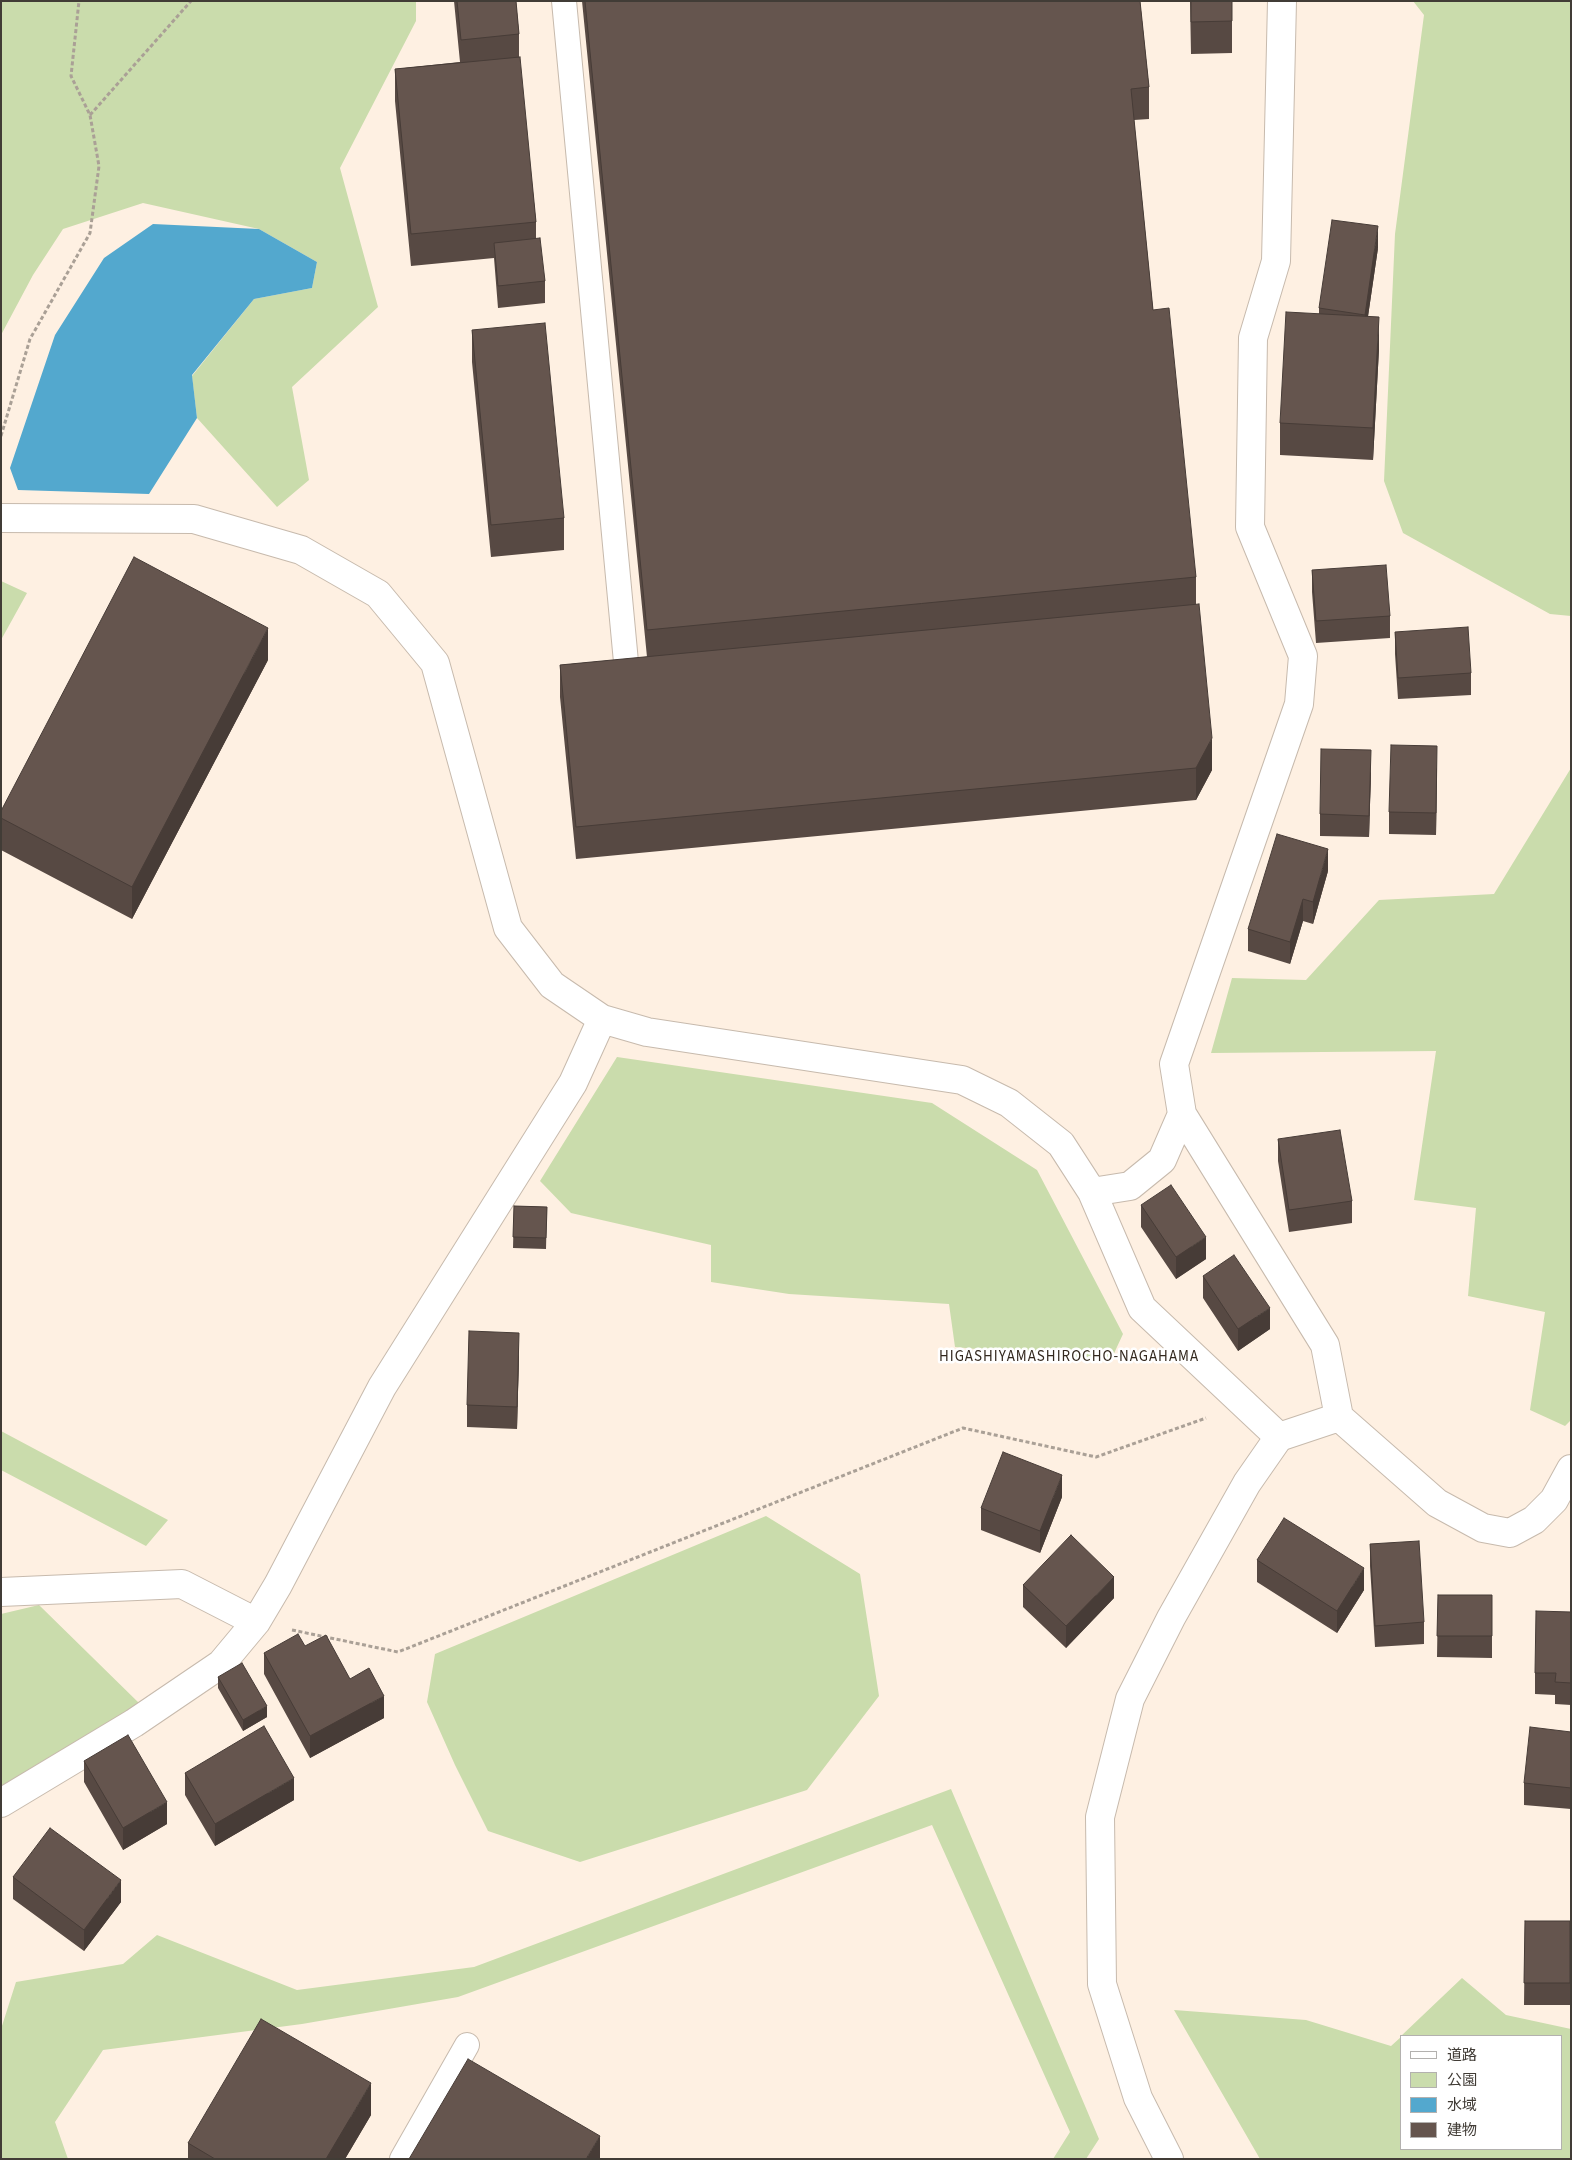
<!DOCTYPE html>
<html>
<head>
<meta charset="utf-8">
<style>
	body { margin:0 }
	#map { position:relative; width:1572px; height:2160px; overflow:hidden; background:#fef0e2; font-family:"Source Sans 3","Noto Sans JP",sans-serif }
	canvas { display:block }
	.frame { position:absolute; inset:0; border:2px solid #413c36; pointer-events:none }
	.legend { position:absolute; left:1400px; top:2035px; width:162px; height:115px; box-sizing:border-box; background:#fff; border:1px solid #b3b1af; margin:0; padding:6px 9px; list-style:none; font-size:15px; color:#413c36 }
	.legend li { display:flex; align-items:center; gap:10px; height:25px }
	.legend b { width:25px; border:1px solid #b3b1af }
</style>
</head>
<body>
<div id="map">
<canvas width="1572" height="2160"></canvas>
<div class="frame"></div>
<ul class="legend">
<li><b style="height:6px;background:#fff"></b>道路</li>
<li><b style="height:14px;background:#cadcac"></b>公園</li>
<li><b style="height:14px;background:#53a8ce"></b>水域</li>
<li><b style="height:14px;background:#65554e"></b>建物</li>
</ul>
</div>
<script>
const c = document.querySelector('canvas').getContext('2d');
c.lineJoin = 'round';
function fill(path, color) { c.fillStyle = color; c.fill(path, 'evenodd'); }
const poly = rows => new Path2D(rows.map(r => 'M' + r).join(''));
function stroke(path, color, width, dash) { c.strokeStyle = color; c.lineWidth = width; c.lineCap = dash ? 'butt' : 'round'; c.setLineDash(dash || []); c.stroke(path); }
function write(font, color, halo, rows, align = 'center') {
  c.font = font + ' "Source Sans 3",sans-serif'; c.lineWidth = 5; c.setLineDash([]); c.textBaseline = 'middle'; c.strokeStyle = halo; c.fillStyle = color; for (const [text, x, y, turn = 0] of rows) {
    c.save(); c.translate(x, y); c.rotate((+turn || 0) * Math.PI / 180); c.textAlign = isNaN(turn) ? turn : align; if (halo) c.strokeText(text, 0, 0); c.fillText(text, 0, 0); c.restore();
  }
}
fill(poly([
	[1,1,416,1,416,21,340,168,378,307,292,387,309,480,277,507,197,418,192,376,254,299,312,288,317,262,259,229,143,203,63,229,33,275,1,335],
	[1413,1,1571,1,1571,616,1550,614,1403,533,1384,481,1395,234,1424,15],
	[1,581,27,593,1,640],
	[1571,768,1571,1420,1565,1426,1530,1410,1545,1312,1468,1296,1476,1208,1414,1200,1436,1051,1211,1053,1232,978,1306,980,1379,900,1494,894],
	[617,1057,932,1103,1037,1170,1123,1334,1110,1362,955,1347,949,1304,789,1294,711,1282,711,1245,571,1213,540,1181],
	[1,1431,168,1520,146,1546,1,1470],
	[766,1516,860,1574,879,1696,807,1790,580,1862,488,1831,455,1765,427,1702,435,1654],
	[39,1605,141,1705,1,1786,1,1614],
	[951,1789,1099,2139,1086,2159,1053,2159,1070,2132,932,1825,458,1997,302,2024,103,2050,55,2122,68,2159,1,2159,1,2029,16,1982,123,1964,157,1935,297,1990,474,1967],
	[1462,1978,1506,2015,1571,2029,1571,2159,1260,2159,1174,2010,1306,2020,1391,2046,1401,2037,1401,2149,1561,2149,1561,2036,1401,2036]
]), '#cadcac');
fill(poly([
	[153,224,259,229,317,262,312,288,254,299,192,375,197,418,149,494,18,490,10,468,55,335,104,258]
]), '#53a8ce');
const lane = poly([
	[564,1,626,662],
	[402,2159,467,2045]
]);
const street = poly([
	[1282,1,1276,261,1253,338,1250,527,1303,656,1299,704,1174,1064,1182,1114,1325,1345,1339,1417,1437,1503,1483,1528,1510,1533,1534,1520,1554,1500,1571,1469],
	[1,518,194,519,301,550,378,594,435,663,508,928,552,985,602,1019,647,1032,962,1080,1009,1103,1061,1144,1092,1192,1142,1308,1279,1437,1339,1417],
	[1092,1192,1130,1186,1162,1160,1182,1114],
	[1,1592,182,1584,256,1622],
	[1,1803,134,1723,221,1664,256,1622,278,1585,382,1387,573,1083,602,1019]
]);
const secondary = poly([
	[1169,2159,1138,2098,1102,1984,1100,1817,1130,1699,1171,1618,1247,1483,1279,1437]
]);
stroke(lane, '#c7baad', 26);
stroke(street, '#c7baad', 30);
stroke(secondary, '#c7baad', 30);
stroke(poly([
	[90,115,191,1],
	[1,436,30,339,90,233,99,166,90,115,71,76,79,1],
	[292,1630,398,1652,963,1428,1096,1457,1206,1418]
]), '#aaa096', 3, [4, 2.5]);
stroke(lane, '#fff', 24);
stroke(street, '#fff', 28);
stroke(secondary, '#fff', 28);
fill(poly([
	[454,1,516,1,519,34,519,57,536,222,536,239,545,281,545,303,498,308,494,258,411,266,395,101,395,69,460,62],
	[582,1,1140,1,1149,87,1149,119,1134,120,1153,310,1196,577,1196,604,1212,770,1196,800,576,859,560,697,560,665,647,657],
	[1190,1,1232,1,1232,53,1191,54],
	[1378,248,1368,316,1379,349,1373,460,1280,455,1280,423,1319,313,1319,308],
	[472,330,564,518,564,550,491,557,472,362],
	[1312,570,1390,616,1390,638,1316,643,1312,592],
	[1395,632,1471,673,1471,695,1398,699,1395,654],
	[268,660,132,919,1,850,1,811],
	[1437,768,1436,835,1389,834,1389,812],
	[1371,772,1369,837,1320,836,1320,814],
	[1328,871,1313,924,1303,921,1290,964,1248,951,1248,929],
	[1278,1139,1352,1201,1352,1223,1289,1232,1278,1161],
	[1141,1205,1206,1259,1176,1279,1141,1227],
	[514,1206,547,1207,546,1249,513,1248],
	[1203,1276,1270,1329,1238,1351,1203,1298],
	[519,1355,517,1429,467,1427,467,1405],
	[1062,1497,1040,1553,981,1530,981,1508],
	[1370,1544,1424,1622,1424,1644,1375,1647,1370,1566],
	[1257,1560,1364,1590,1337,1633,1257,1582],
	[1023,1585,1114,1598,1066,1648,1023,1607],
	[1438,1595,1492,1595,1492,1658,1437,1657],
	[1571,1612,1571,1705,1555,1704,1555,1695,1535,1694,1535,1673],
	[305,1646,350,1679,384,1718,310,1758,264,1674,264,1653],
	[218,1677,267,1717,243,1731,218,1688],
	[1571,1732,1571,1809,1524,1805,1524,1783],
	[84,1761,167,1824,123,1850,84,1782],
	[185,1773,294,1800,215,1846,185,1795],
	[13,1877,121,1902,84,1951,13,1899],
	[1525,1921,1570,1921,1570,2005,1524,2005],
	[371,2115,345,2159,188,2159,188,2143]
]), '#574943');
fill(poly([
	[1378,226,1378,248,1365,337,1365,315],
	[1379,317,1379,349,1373,460,1373,428],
	[268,628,268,660,132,919,132,887],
	[1212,738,1212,770,1196,800,1196,768],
	[1437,746,1437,768,1436,835,1436,813],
	[1371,750,1371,772,1369,837,1369,816],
	[1328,849,1328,871,1313,924,1313,902],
	[1303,899,1303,921,1290,964,1290,942],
	[1206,1237,1206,1259,1176,1279,1176,1257],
	[1270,1308,1270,1329,1238,1351,1238,1329],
	[519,1333,519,1355,517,1429,517,1407],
	[1062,1475,1062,1497,1040,1553,1040,1531],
	[1364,1568,1364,1590,1337,1633,1337,1611],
	[1114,1577,1114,1598,1066,1648,1066,1626],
	[384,1696,384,1718,310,1758,310,1736],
	[267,1706,267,1717,243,1731,243,1720],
	[294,1778,294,1800,215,1846,215,1824],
	[167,1802,167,1824,123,1850,123,1828],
	[121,1880,121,1902,84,1951,84,1930],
	[371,2083,371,2115,345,2159,326,2159],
	[600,2136,600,2159,586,2159]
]), '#473c37');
const building = poly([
	[457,1,516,1,519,34,461,40,457,1],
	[585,1,1140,1,1149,87,1131,89,1153,310,1169,308,1196,577,647,630,585,1],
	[1191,1,1232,1,1232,21,1191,22,1191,1],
	[520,57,536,222,411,234,395,69,520,57],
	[1332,220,1378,226,1365,315,1319,308,1332,220],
	[540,238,545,281,498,286,494,243,540,238],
	[1286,312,1379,317,1373,428,1280,423,1286,312],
	[545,323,564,518,491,525,472,330,545,323],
	[134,557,268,628,132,887,1,818,1,811,134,557],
	[1386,565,1390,616,1316,621,1312,570,1386,565],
	[1199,604,1212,738,1196,768,576,827,560,665,1199,604],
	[1468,627,1471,673,1398,678,1395,632,1468,627],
	[1391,745,1437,746,1436,813,1389,812,1391,745],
	[1321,749,1371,750,1369,816,1320,814,1321,749],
	[1277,834,1328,849,1313,902,1303,899,1290,942,1248,929,1277,834],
	[1340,1130,1352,1201,1289,1210,1278,1139,1340,1130],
	[1171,1185,1206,1237,1176,1257,1141,1205,1171,1185],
	[514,1206,547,1207,546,1238,513,1237,514,1206],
	[1234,1255,1270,1308,1238,1329,1203,1276,1234,1255],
	[469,1331,519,1333,517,1407,467,1405,469,1331],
	[1003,1452,1062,1475,1040,1531,981,1508,1003,1452],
	[1284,1518,1364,1568,1337,1611,1257,1560,1284,1518],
	[1071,1535,1114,1577,1066,1626,1023,1585,1071,1535],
	[1419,1541,1424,1622,1375,1626,1370,1544,1419,1541],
	[1438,1595,1492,1595,1492,1636,1437,1636,1438,1595],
	[1536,1611,1571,1612,1571,1683,1555,1682,1556,1673,1535,1673,1536,1611],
	[298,1634,305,1646,326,1635,350,1679,369,1668,384,1696,310,1736,264,1653,298,1634],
	[242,1663,267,1706,243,1720,218,1677,242,1663],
	[264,1726,294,1778,215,1824,185,1773,264,1726],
	[1530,1727,1571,1732,1571,1788,1524,1783,1530,1727],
	[128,1735,167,1802,123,1828,84,1761,128,1735],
	[50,1828,121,1880,84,1930,13,1877,50,1828],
	[1525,1921,1570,1921,1570,1983,1524,1983,1525,1921],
	[261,2019,371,2083,326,2159,215,2159,188,2143,261,2019],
	[468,2059,600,2136,586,2159,409,2159,468,2059]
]);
fill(building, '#65554e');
stroke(building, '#473c37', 1);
c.letterSpacing = '1px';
write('15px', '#33281e', '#fff', [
	["HIGASHIYAMASHIROCHO-NAGAHAMA",1069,1358]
]);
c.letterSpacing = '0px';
</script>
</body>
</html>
